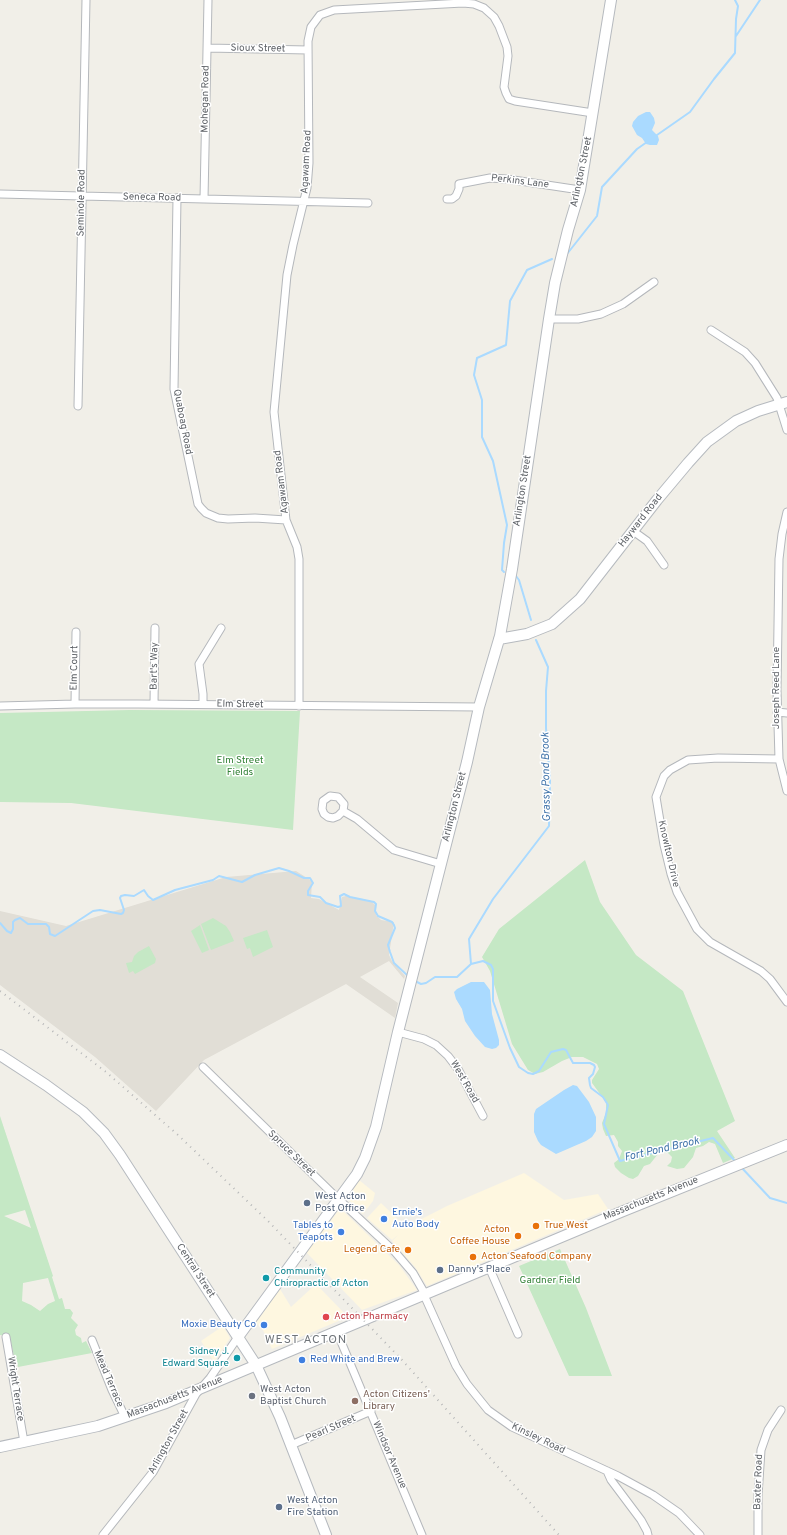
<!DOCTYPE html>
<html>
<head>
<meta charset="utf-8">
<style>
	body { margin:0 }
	canvas { display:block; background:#f1efe8 }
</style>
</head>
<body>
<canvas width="787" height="1535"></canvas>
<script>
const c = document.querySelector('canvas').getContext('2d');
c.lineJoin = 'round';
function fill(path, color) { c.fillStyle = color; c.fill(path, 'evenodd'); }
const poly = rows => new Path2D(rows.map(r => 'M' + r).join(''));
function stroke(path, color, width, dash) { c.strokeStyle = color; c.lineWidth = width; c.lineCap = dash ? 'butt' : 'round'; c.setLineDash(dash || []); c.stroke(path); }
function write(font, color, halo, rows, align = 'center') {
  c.font = font + ' Overpass,sans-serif'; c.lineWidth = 3; c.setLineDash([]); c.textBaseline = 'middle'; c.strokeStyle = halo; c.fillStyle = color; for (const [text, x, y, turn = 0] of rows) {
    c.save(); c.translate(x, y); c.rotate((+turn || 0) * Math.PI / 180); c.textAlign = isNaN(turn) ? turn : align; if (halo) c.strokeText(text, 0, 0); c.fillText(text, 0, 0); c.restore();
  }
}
fill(poly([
	[524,1173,564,1200,598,1194,608,1209,427,1286,415,1267,392,1241,398,1235,392,1240,367,1218,381,1203,406,1227,447,1206],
	[359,1180,375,1193,373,1201,363,1214,348,1199],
	[339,1210,342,1210,399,1265,417,1290,362,1310,306,1252],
	[316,1284,348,1317,272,1349,263,1330,256,1323,280,1289,291,1307],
	[223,1326,230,1338,214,1362,201,1341]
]), '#fef7e0');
fill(poly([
	[296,871,312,881,311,898,319,899,339,910,342,897,346,896,371,901,375,905,376,915,381,920,394,922,389,955,392,961,405,976,404,979,389,961,360,977,398,1003,395,1018,346,984,204,1060,156,1111,95,1057,0,985,0,911,66,926,226,877]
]), '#e1ded6');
fill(poly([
	[130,710,300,711,293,830,71,803,0,802,0,713],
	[585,860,600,902,636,955,683,991,735,1121,717,1131,735,1158,723,1163,715,1144,709,1142,703,1146,696,1148,693,1157,684,1168,677,1169,667,1166,671,1162,672,1157,668,1153,661,1152,658,1154,650,1164,644,1166,638,1176,633,1179,629,1178,621,1173,615,1167,614,1163,619,1159,622,1151,618,1146,618,1142,614,1135,606,1136,603,1129,602,1123,606,1113,606,1102,592,1083,592,1080,599,1069,597,1064,583,1057,572,1057,562,1061,543,1072,535,1074,528,1070,512,1044,490,971,482,957,499,929],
	[213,918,226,926,230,932,234,941,211,950,201,924],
	[200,925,209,950,202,953,191,931],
	[267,930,273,947,253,957,250,948,247,949,243,938],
	[149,946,156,959,155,963,135,974,133,971,129,973,126,963,132,962,134,956,138,952],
	[0,1116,53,1276,52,1277,59,1299,62,1298,65,1309,70,1309,73,1313,71,1318,78,1325,75,1330,76,1335,81,1338,82,1343,86,1341,92,1353,18,1367,17,1361,15,1361,10,1337,0,1335],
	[25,1210,31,1228,4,1216],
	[48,1278,55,1301,48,1304,40,1311,31,1305,22,1301,23,1283],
	[560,1249,586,1308,612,1376,569,1376,519,1266]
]), '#c5e8c5');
fill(poly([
	[646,112,650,112,654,118,655,123,652,130,658,136,659,140,657,145,650,145,646,144,642,138,637,135,632,126,633,122,638,116],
	[471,982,484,982,490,990,492,1014,499,1040,499,1045,496,1048,492,1049,485,1047,475,1036,465,1021,462,1009,456,999,454,992,457,989],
	[573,1085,577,1086,589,1102,596,1117,596,1131,592,1137,586,1141,556,1154,541,1145,538,1141,534,1132,534,1114,536,1109,564,1090]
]), '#aadaff');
stroke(poly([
	[736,36,760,0],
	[657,135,690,112,714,79,735,53,736,19,738,6,735,0],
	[567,254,597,216,602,187,637,149,647,142],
	[504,572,502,570,504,543,507,525,493,461,482,437,482,400,474,375,477,358,506,345,510,301,527,270,552,259],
	[516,576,519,580,531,620],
	[0,923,7,931,11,933,13,929,13,922,15,920,20,918,28,924,46,924,49,927,50,934,55,936,93,911,100,910,121,914,123,913,124,910,120,898,121,896,125,895,134,896,144,890,148,896,153,900,175,890,213,880,219,876,242,882,255,875,279,868,289,871,304,878,310,878,313,883,308,891,308,895,320,897,326,903,338,907,341,906,340,896,344,894,350,897,374,902,376,904,375,911,378,916,392,922,394,925,395,928,388,945,390,952,394,963,408,976],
	[471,964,469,939,493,899,549,826,550,781,546,728,546,691,548,667,536,640],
	[415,981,421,984,426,983,435,977,457,977,471,964,483,961,491,965,493,969,493,1001,510,1048,519,1067,528,1073,533,1074,539,1071,551,1052,563,1049,566,1050,573,1063,590,1063,594,1065,595,1067,593,1074,589,1078,590,1085,591,1088,603,1097,608,1105,604,1124,620,1161,713,1138,735,1161],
	[741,1167,770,1198,787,1203]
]), '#aadaff', 2);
const street = poly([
	[207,48,308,50],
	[0,194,368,203],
	[177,198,174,389,198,504,201,508,206,513,218,518,228,519,255,518,286,520],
	[204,199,208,0],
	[447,199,452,199,456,196,459,189,459,184,490,178,507,179,580,190],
	[549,319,578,319,601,314,623,304,654,282],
	[711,330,745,352,755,363,777,398,787,430],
	[78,406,86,0],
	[787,512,782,534,779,559,777,690,779,759,787,791],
	[633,531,647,541,664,565],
	[75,704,76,632],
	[154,704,155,628],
	[203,704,203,694,199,664,221,628],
	[0,706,75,704,138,704,479,707],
	[299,706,299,559,297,547,286,520,274,412,287,275,293,245,307,188,309,163,308,41,311,27,320,15,334,10,463,3,474,4,484,8,494,17,499,26,507,47,508,56,504,87,506,93,509,99,515,101,593,113],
	[777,712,787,713],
	[779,759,718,758,688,760,670,770,664,776,656,797,664,845,671,874,677,892,697,929,710,942,761,971,770,979,787,1002],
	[343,811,338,816,333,818,328,817,324,814,322,809,323,801,330,796,338,797,344,804,343,811,357,819,394,850,441,864],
	[398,1032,424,1039,436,1045,448,1056,458,1069,483,1116],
	[203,1067,333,1194,395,1252,413,1273,425,1294],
	[489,1267,518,1334],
	[424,1295,456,1366,467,1384,488,1410,512,1427,618,1476,653,1495,679,1513,700,1535],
	[337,1332,422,1535],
	[6,1337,24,1442],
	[92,1340,112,1390,125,1417],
	[291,1445,371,1411],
	[607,1471,611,1480,641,1520,647,1531,648,1535],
	[103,1535,153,1472,196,1394,210,1378,238,1337],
	[758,1535,758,1496,761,1450,768,1430,781,1410]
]);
const secondary = poly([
	[499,639,527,634,552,624,580,599,657,500,688,463,707,442,736,421,758,411,787,402],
	[0,1055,46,1085,83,1112,104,1133,120,1155,256,1365,280,1417,326,1535],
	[238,1337,357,1174,365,1158,376,1127,398,1032,467,762,479,707,500,636,512,569,549,319,555,283,568,230,580,190,611,0],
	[0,1447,98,1426,166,1403,621,1212,787,1145]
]);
stroke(street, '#b5b8bc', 9);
stroke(secondary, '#b6babf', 12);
stroke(street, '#fff', 7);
stroke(secondary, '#fff', 10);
stroke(poly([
	[0,991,106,1072,178,1135,268,1221,402,1360,559,1535]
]), '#b6b7b8', 2, [1, 5]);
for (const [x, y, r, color] of [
	[307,1203,4,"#5c6f8a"],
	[384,1219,4,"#3f7fe0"],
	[536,1226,4,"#e8710a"],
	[341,1232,4,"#3f7fe0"],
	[518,1236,4,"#e8710a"],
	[408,1250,4,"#e8710a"],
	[473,1257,4,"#e8710a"],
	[440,1270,4,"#5c6f8a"],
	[266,1278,4,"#0f9aa8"],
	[326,1317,4,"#e0444e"],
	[264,1325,4,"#3f7fe0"],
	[237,1358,4,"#0f9aa8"],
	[302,1360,4,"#3f7fe0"],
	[252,1396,4,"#6b7280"],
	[355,1401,4,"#8d6e63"],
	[279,1507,4,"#5c6f8a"]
]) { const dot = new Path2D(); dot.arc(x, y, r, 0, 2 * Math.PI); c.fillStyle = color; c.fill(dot); stroke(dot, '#fff', 1.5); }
write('10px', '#5f6368', '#fff', [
	["Sioux Street",258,49,1],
	["Mohegan Road",206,99,-89],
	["Agawam Road",307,162,-87],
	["Arlington Street",582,172,-78],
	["Perkins Lane",520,182,7],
	["Seneca Road",152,198,1],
	["Seminole Road",82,203,-89],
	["Quaboag Road",182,422,79],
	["Agawam Road",282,482,-97],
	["Arlington Street",523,491,-81],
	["Hayward Road",641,521,-52],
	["Bart's Way",155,666,-89],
	["Elm Court",75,668,-89],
	["Joseph Reed Lane",777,688,-90],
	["Elm Street",240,705,1],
	["Arlington Street",455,807,-76],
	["Knowlton Drive",668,854,77],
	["West Road",464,1082,60],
	["Spruce Street",291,1154,44],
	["Massachusetts Avenue",651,1199,-22],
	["Central Street",195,1271,57],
	["Mead Terrace",108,1379,67],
	["Wright Terrace",15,1389,81],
	["Massachusetts Avenue",175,1398,-21],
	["Pearl Street",331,1429,-23],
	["Kinsley Road",538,1439,26],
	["Arlington Street",169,1442,-61],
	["Windsor Avenue",389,1455,67],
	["Baxter Road",759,1482,-88]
]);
write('10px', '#348238', '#fff', [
	["Elm Street",240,761],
	["Fields",240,773],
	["Gardner Field",550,1281]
]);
write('10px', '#4e5e75', '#fff', [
	["West Acton",315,1197],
	["Post Office",315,1209],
	["Danny's Place",448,1270],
	["West Acton",287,1501],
	["Fire Station",287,1513]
], 'left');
write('10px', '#366cbe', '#fff', [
	["Ernie's",392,1213],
	["Auto Body",392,1225],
	["Tables to",333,1226,"right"],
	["Teapots",333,1238,"right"],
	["Moxie Beauty Co",256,1325,"right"],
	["Red White and Brew",310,1360]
], 'left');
write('10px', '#c56008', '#fff', [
	["True West",544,1226],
	["Acton",510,1230,"right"],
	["Coffee House",510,1242,"right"],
	["Legend Cafe",400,1250,"right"],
	["Acton Seafood Company",481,1257]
], 'left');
write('10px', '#0d838f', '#fff', [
	["Community",274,1272],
	["Chiropractic of Acton",274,1284],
	["Sidney J.",229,1352,"right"],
	["Edward Square",229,1364,"right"]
], 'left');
write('10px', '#be3a42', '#fff', [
	["Acton Pharmacy",334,1317]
], 'left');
write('10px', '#5b616d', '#fff', [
	["West Acton",260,1390],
	["Baptist Church",260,1402]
], 'left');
write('10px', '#785e54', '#fff', [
	["Acton Citizens'",363,1395],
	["Library",363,1407]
], 'left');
write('italic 11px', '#4174aa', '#fff', [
	["Grassy Pond Brook",547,777,-91],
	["Fort Pond Brook",662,1150,-13]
]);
c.letterSpacing = '1px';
write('12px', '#70757a', '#fff', [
	["WEST ACTON",306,1341]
]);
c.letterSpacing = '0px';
</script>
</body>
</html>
